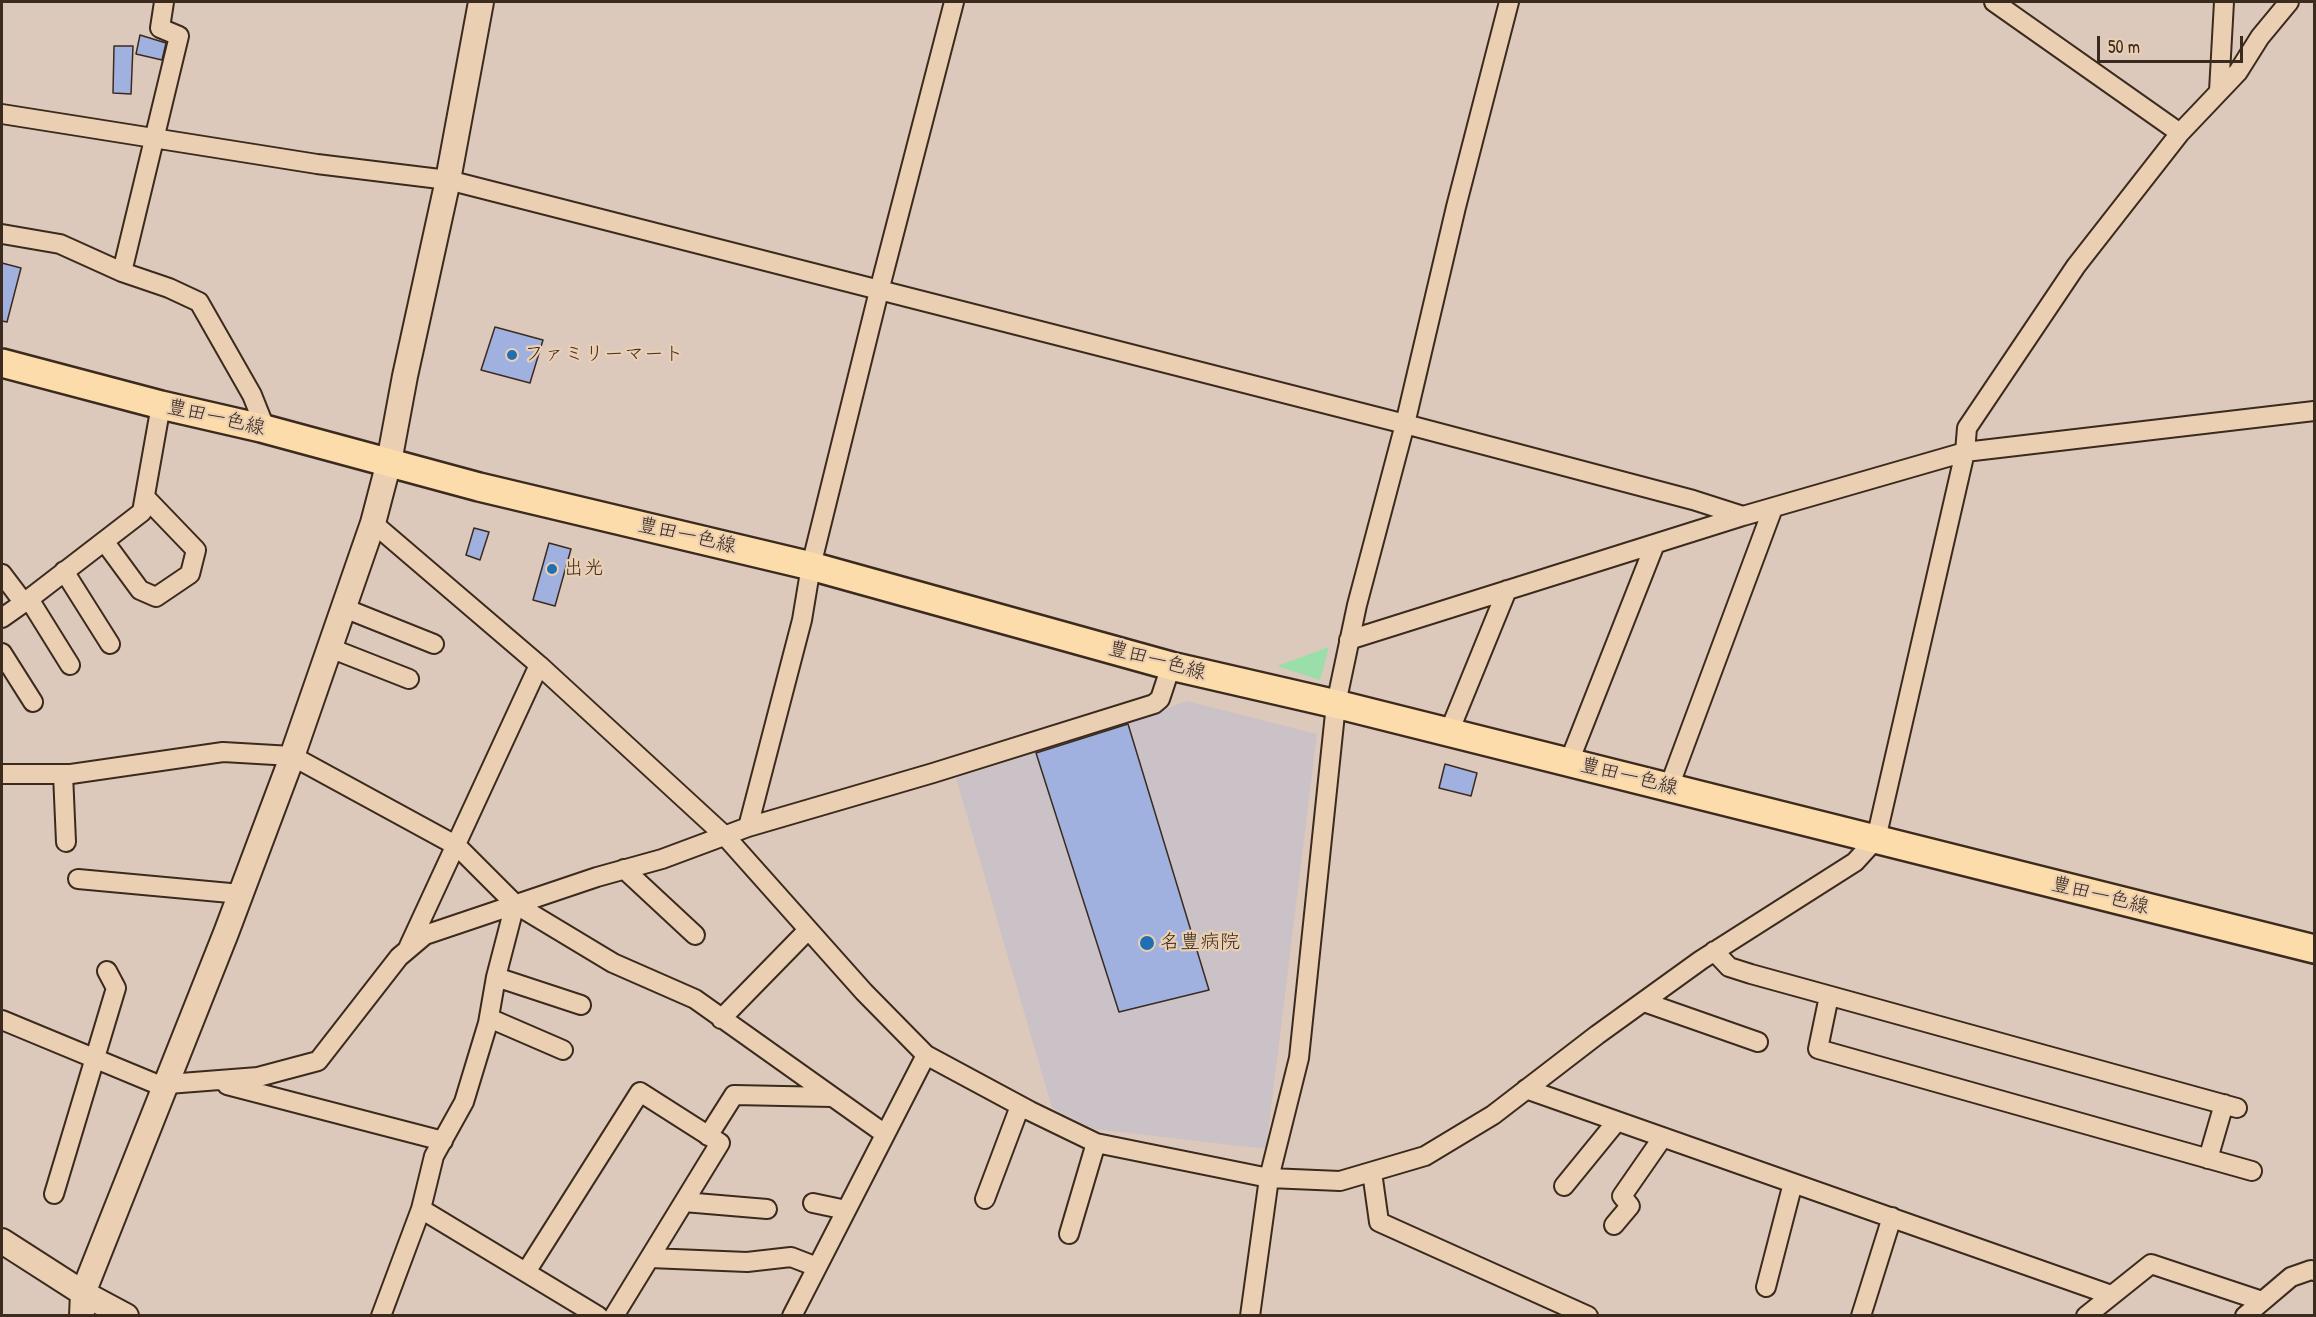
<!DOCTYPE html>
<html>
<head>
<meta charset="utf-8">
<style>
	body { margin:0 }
	#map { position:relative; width:2316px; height:1317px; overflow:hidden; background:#dcc9bb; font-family:"Patrick Hand",sans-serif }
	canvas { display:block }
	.frame { position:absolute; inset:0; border:3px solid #3b2a1e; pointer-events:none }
	.scale { position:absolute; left:2097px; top:36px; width:146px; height:27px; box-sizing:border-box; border:3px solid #3b2a1e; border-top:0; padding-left:8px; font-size:18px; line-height:21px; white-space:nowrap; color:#3b2a1e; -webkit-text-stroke:4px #ebcfb2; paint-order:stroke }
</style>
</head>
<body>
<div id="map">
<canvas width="2316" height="1317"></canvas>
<div class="frame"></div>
<div class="scale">50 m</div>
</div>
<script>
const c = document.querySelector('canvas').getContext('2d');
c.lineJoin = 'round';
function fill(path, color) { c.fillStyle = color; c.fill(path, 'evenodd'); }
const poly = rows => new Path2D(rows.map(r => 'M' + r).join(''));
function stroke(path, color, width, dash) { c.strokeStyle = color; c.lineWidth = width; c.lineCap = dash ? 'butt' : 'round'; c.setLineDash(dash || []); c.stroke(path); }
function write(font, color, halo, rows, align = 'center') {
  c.font = font + ' "Patrick Hand","Klee One",sans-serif'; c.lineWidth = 4.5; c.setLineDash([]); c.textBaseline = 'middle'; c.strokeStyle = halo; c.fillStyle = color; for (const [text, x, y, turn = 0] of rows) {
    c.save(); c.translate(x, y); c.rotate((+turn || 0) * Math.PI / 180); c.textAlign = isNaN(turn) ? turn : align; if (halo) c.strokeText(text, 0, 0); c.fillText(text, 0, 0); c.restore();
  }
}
fill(poly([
	[1187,701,1317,734,1266,1149,1094,1129,1052,1108,956,778,1127,723]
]), '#cac2c6');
fill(poly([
	[1329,647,1320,680,1277,666]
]), '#9adea9');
const building = poly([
	[140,35,166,43,162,60,136,54,140,35],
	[114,46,133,46,131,94,113,93,114,46],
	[2,263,21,268,7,322,2,321,2,263],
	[495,327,543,340,530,383,481,370,495,327],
	[474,528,489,532,480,560,466,555,474,528],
	[549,543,571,549,555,606,533,600,549,543],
	[1128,724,1209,990,1119,1012,1036,753,1128,724],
	[1445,764,1477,773,1471,796,1439,788,1445,764]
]);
fill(building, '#a0b1e0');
stroke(building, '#3b2a1e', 1.5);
const street = poly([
	[1994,2,2180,133],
	[2219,91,2224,2],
	[2,114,317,164,448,180,1405,424,1693,500,1743,516],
	[2,234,60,244,122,272,169,288,199,302,252,395,266,430],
	[122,272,179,36,160,28,164,2],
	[373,523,539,665,725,836,864,992,926,1055,1030,1111,1096,1143,1269,1178,1340,1181,1425,1156,1493,1115,1597,1035,1701,960,1855,862,1876,839,1965,452,1967,428,2076,266,2180,133,2238,72,2260,37,2289,2],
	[104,541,140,590,156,597,190,574,196,550,146,498],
	[64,571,110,644],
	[2,574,24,603],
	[29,599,70,665],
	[344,608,434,644],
	[2,618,29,599,142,512,161,405],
	[1349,640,1743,516,1965,452,2314,411],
	[330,648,409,679],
	[2,653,33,702],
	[1449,732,1507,590],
	[1569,762,1655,544],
	[2,774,71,774,223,752,292,756,457,846,515,904,613,963,695,999,885,1134],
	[63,774,66,842],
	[1669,787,1773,508],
	[748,827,802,620,811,566,879,291,954,2],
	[624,869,695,935],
	[78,879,241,894],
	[409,946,539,665],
	[1714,951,1729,967,1751,974,2237,1108],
	[496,977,581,1005],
	[1829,996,1818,1049,2252,1171],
	[1644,1002,1758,1042],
	[489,1018,563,1050],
	[721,1019,808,930],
	[2,1020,166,1088],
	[168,1084,258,1077,318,1061,399,957,425,935,597,877,662,859,748,827,933,773,1154,704,1160,699,1171,666],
	[227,1085,443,1141],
	[1526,1089,2111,1295],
	[708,1136,734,1095,832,1097],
	[2208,1159,2224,1104],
	[1372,1172,1379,1222,1588,1316],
	[1564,1186,1617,1121],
	[54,1194,116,988,107,971],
	[985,1199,1020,1106],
	[684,1202,767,1209],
	[813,1203,846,1210],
	[421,1209,598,1316],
	[1614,1225,1630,1206,1622,1196,1663,1137],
	[1069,1234,1096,1143],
	[650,1258,747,1262,791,1257,817,1267],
	[526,1272,640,1092,720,1143,614,1316],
	[1766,1287,1793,1183],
	[381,1316,421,1209,434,1156,464,1102,488,1023,496,977,515,904],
	[792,1316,926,1055],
	[1250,1316,1269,1178,1299,1058,1336,704,1357,605,1405,424,1456,207,1509,2],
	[1861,1316,1892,1217],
	[2086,1316,2151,1264,2262,1301],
	[2245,1316,2291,1277,2311,1270,2314,1271]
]);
const secondary = poly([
	[2,1241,83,1293,126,1316],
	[82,1316,83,1293,226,933,288,768,373,523,389,462,405,376,448,180,481,2]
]);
const primary = poly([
	[2,363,161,405,261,428,479,487,811,566,1171,666,1336,704,2314,949]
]);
stroke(street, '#3b2a1e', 22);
stroke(secondary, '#3b2a1e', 28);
stroke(primary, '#3b2a1e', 32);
stroke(street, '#ebcfb2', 18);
stroke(secondary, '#ebcfb2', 24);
stroke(primary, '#fddcac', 27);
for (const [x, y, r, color] of [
	[512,355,6,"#1f6fb2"],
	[552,569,6,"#1f6fb2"],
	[1147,943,8,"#1f6fb2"]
]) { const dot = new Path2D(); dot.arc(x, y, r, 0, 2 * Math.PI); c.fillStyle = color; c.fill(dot); stroke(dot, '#ebcfb2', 2); }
write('20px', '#3b2a1e', '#ebcfb2', [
	["ファミリーマート",524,355],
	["出光",564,569],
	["名豊病院",1160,943]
], 'left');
write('20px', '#3b2a1e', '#ebcfb2', [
	["豊田一色線",216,418,13],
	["豊田一色線",687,536,13],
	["豊田一色線",1157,661,15],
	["豊田一色線",1629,777,14],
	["豊田一色線",2100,896,14]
]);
</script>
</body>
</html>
